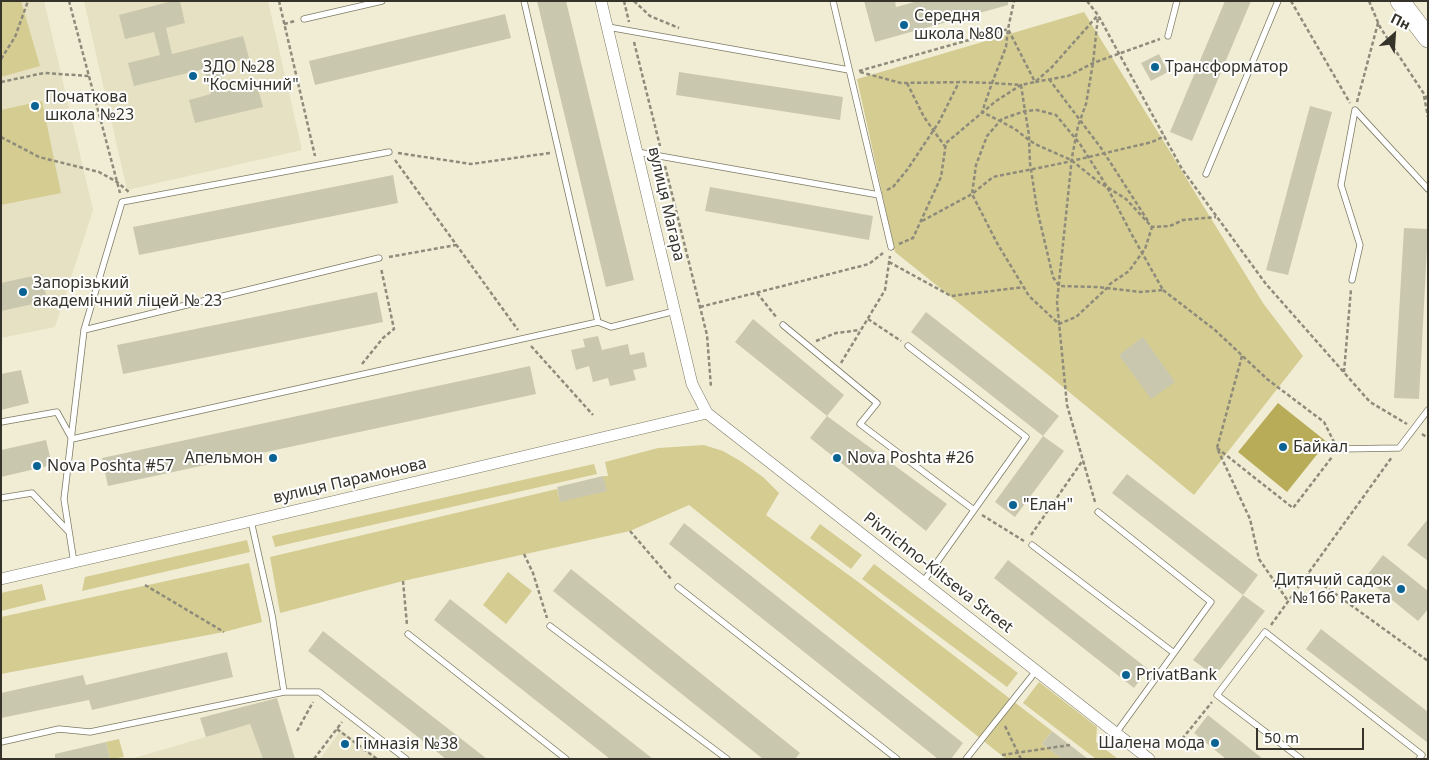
<!DOCTYPE html>
<html>
<head>
<meta charset="utf-8">
<style>
	body { margin:0 }
	#map { position:relative; width:1429px; height:760px; overflow:hidden; background:#f1edd5; font-family:"Noto Sans",sans-serif }
	canvas { display:block }
	.frame { position:absolute; inset:0; border:2px solid #35332a; pointer-events:none }
	.north { position:absolute; left:1369px; top:10px; width:50px; height:50px; -webkit-text-stroke:4px #fff; paint-order:stroke; rotate:26deg; font-size:14px; font-weight:700; line-height:20px; text-align:center; color:#35332a }
	.north::after { content:''; display:block; margin:auto; width:18px; height:22px; background:#35332a; clip-path:polygon(50% 0,100% 100%,50% 72%,0 100%) }
	.scale { position:absolute; left:1256px; top:728px; width:108px; height:22px; box-sizing:border-box; border:2px solid #35332a; border-top:0; padding-left:6px; font-size:15px; line-height:18px; white-space:nowrap; color:#35332a; -webkit-text-stroke:4px #fff; paint-order:stroke }
</style>
</head>
<body>
<div id="map">
<canvas width="1429" height="760"></canvas>
<div class="frame"></div>
<div class="north">Пн</div>
<div class="scale">50 m</div>
</div>
<script>
const c = document.querySelector('canvas').getContext('2d');
c.lineJoin = 'round';
function fill(path, color) { c.fillStyle = color; c.fill(path, 'evenodd'); }
const poly = rows => new Path2D(rows.map(r => 'M' + r).join(''));
function stroke(path, color, width, dash) { c.strokeStyle = color; c.lineWidth = width; c.lineCap = dash ? 'butt' : 'round'; c.setLineDash(dash || []); c.stroke(path); }
function write(font, color, halo, rows, align = 'center') {
  c.font = font + ' "Noto Sans",sans-serif'; c.lineWidth = 4; c.setLineDash([]); c.textBaseline = 'middle'; c.strokeStyle = halo; c.fillStyle = color; for (const [text, x, y, turn = 0] of rows) {
    c.save(); c.translate(x, y); c.rotate((+turn || 0) * Math.PI / 180); c.textAlign = isNaN(turn) ? turn : align; if (halo) c.strokeText(text, 0, 0); c.fillText(text, 0, 0); c.restore();
  }
}
fill(poly([
	[1,1,44,1,93,210,55,327,1,338],
	[84,1,268,1,302,150,127,190],
	[250,724,263,759,131,759],
	[341,730,379,759,320,759]
]), '#e6e1c2');
fill(poly([
	[1,1,21,1,40,66,1,77],
	[1084,12,1263,303,1303,356,1194,495,1046,373,895,252,857,79],
	[42,101,61,193,1,205,1,110],
	[704,445,723,451,742,462,763,477,779,493,766,515,857,581,1052,731,1042,744,1062,759,1006,759,689,505,630,531,403,581,280,613,270,557,557,489,560,501,606,491,603,476,608,476,605,462,658,448],
	[594,464,597,474,275,547,272,536],
	[820,524,862,555,851,569,810,538],
	[247,540,250,552,82,591,85,577],
	[249,563,262,622,224,632,1,674,1,617],
	[874,564,1018,673,1007,687,862,579],
	[508,572,532,591,506,624,483,605],
	[42,584,46,600,1,611,1,593],
	[1039,682,1097,727,1096,742,1118,759,1096,759,1023,703],
	[119,739,124,757,110,759,106,742]
]), '#d5cc92');
fill(poly([
	[1278,403,1327,442,1287,492,1238,452]
]), '#b9ac59');
fill(poly([
	[172,1,180,1,185,23,166,28,172,54,243,36,249,58,219,66,225,92,257,85,263,107,195,123,189,100,211,94,204,69,134,86,128,63,160,55,154,32,125,39,119,15],
	[537,1,566,1,634,280,606,287],
	[864,1,895,1,896,7,918,1,1008,1,1008,5,875,42],
	[1225,1,1251,1,1192,141,1170,132],
	[505,14,511,38,315,85,309,61],
	[1159,54,1168,72,1151,81,1141,63],
	[679,72,843,97,840,120,676,95],
	[1310,106,1332,112,1288,275,1266,270],
	[393,175,398,203,139,255,133,227],
	[710,187,873,216,869,240,705,211],
	[1404,228,1428,229,1419,399,1394,398],
	[42,274,47,301,1,311,1,283],
	[377,292,383,322,123,374,117,345],
	[926,312,1059,416,1043,436,911,332],
	[753,319,844,395,827,416,735,342],
	[598,336,602,350,628,344,630,355,644,352,647,367,633,370,636,380,610,386,608,378,593,382,589,366,576,370,571,350,585,347,583,339],
	[1143,337,1175,382,1151,399,1119,355],
	[530,366,536,394,108,486,102,458],
	[21,370,29,403,1,410,1,374],
	[827,416,947,504,926,531,810,438],
	[1043,436,1064,451,1015,517,995,502],
	[46,440,52,465,1,477,1,450],
	[1127,474,1258,575,1243,595,1112,493],
	[603,476,607,491,560,502,557,487],
	[1428,519,1428,561,1407,545],
	[684,523,963,743,951,759,938,759,669,544],
	[1383,555,1428,591,1428,609,1418,621,1365,578],
	[1008,560,1148,669,1134,688,994,578],
	[571,569,800,753,795,759,763,759,553,591],
	[1243,595,1265,611,1215,676,1193,660],
	[450,599,653,759,610,759,434,620],
	[1321,629,1428,712,1428,743,1306,649],
	[323,631,487,759,446,759,308,651],
	[227,652,233,677,92,710,89,700,1,718,1,693,83,675,86,685],
	[277,698,295,759,263,759,250,724,206,737,200,718],
	[1208,715,1263,759,1226,759,1194,733],
	[1052,731,1088,759,1062,759,1042,744],
	[106,742,110,759,55,759,55,754]
]), '#cac7af');
const service = poly([
	[524,1,598,322],
	[833,1,891,247],
	[304,19,382,1],
	[608,27,849,70],
	[1168,36,1177,1],
	[637,152,879,195],
	[1206,174,1278,1],
	[1352,280,1360,245,1341,185,1355,110,1428,189],
	[783,325,877,403,860,424,974,510],
	[84,330,379,258],
	[908,346,1026,437,923,582],
	[1,422,57,412,72,439,598,322,611,327,675,311],
	[1338,449,1399,448,1428,410],
	[1,498,32,493,69,532],
	[1098,512,1211,602,1116,733],
	[251,521,272,615,284,692,319,692,406,759],
	[1032,545,1174,653],
	[74,563,64,499,84,330,122,202,389,152],
	[678,587,897,759],
	[550,626,727,759],
	[408,634,566,759],
	[1,742,59,729,90,732,284,692],
	[966,759,1036,671],
	[1301,759,1217,695,1265,632,1422,755,1419,759]
]);
const minor = poly([
	[601,1,692,384,707,413,1149,759],
	[1,579,209,531,707,413]
]);
const primary = poly([
	[1400,1,1428,38]
]);
stroke(service, '#7d7a65', 7);
stroke(minor, '#7d7a65', 12);
stroke(primary, '#7d7a65', 20);
stroke(poly([
	[69,1,120,193],
	[279,1,315,156],
	[624,1,629,22],
	[634,1,650,16,679,28],
	[1087,1,1098,15,1182,169,1266,284,1370,402,1407,424],
	[1291,1,1350,103],
	[1369,1,1380,27,1428,100],
	[284,24,295,21],
	[634,42,660,146],
	[1,59,15,37,28,1],
	[859,71,1008,29,1014,1],
	[860,72,901,83,965,82,992,83,1021,85,1025,111,1029,135,1029,140,1030,163,1037,209,1053,277,1059,286,1098,287,1107,288,1141,292,1163,290,1145,258,1142,253,1131,233,1107,187,1101,177,1080,144,1056,115,1037,110,1025,111,1002,119,1000,121,987,136,976,165,972,194,997,243,1029,296,1059,324,1076,317,1091,303,1107,288,1110,284,1129,271,1142,253,1145,249,1152,227,1126,199,1107,187,1100,183,1071,160,1035,144,1029,140,1015,129,1000,121,982,112,992,83,1006,47,1008,29,1035,82,1068,76,1093,63,1160,39],
	[1049,79,1101,148,1148,221],
	[1,82,44,73,89,76],
	[907,83,924,117,946,148],
	[1424,96,1428,117],
	[1357,102,1378,23],
	[1,137,39,157,99,172,117,182,129,192],
	[398,153,471,164,550,153],
	[395,160,518,330],
	[665,166,707,335,711,387],
	[887,190,893,187,907,170,939,122,959,82],
	[922,221,972,194,993,177,1063,163,1152,142,1165,136],
	[1151,226,1152,227,1170,226,1183,220,1216,217],
	[899,244,913,238,941,177,946,143,996,101,1021,85,1035,82,1052,67,1098,15],
	[389,257,456,245],
	[889,262,951,296,1024,287],
	[1163,290,1215,330,1267,379,1324,422,1334,442],
	[757,293,777,318],
	[700,307,869,264,883,253],
	[868,319,901,341],
	[816,341,836,333,860,330],
	[531,346,593,415],
	[1242,356,1217,448,1250,519,1259,559,1288,601],
	[841,363,885,290,890,256],
	[362,364,383,338,394,329,381,268],
	[1344,372,1351,289],
	[1422,434,1428,438],
	[1217,448,1293,508,1332,457],
	[1095,502,1067,405,1057,302,1072,157,1078,126,1086,104,1093,63,1098,16],
	[982,515,1024,541],
	[630,531,672,580],
	[1031,535,1083,460],
	[524,554,533,573,547,618],
	[1308,574,1428,661],
	[403,581,407,625],
	[145,585,224,632],
	[1271,625,1392,457],
	[1005,726,1021,759],
	[337,729,377,759],
	[297,731,313,702],
	[1178,744,1212,702],
	[1002,755,1070,745],
	[314,759,342,722]
]), '#8e8b7b', 2.5, [4, 2.5]);
stroke(service, '#fff', 5.5);
stroke(minor, '#fff', 11);
stroke(primary, '#fff', 19);
for (const [x, y, r, color] of [
	[904,25,5,"#0b6394"],
	[1155,67,5,"#0b6394"],
	[193,76,5,"#0b6394"],
	[35,106,5,"#0b6394"],
	[23,292,5,"#0b6394"],
	[1283,447,5,"#0b6394"],
	[273,458,5,"#0b6394"],
	[837,458,5,"#0b6394"],
	[37,466,5,"#0b6394"],
	[1013,505,5,"#0b6394"],
	[1401,589,5,"#0b6394"],
	[1126,675,5,"#0b6394"],
	[1215,743,5,"#0b6394"],
	[345,744,5,"#0b6394"]
]) { const dot = new Path2D(); dot.arc(x, y, r, 0, 2 * Math.PI); c.fillStyle = color; c.fill(dot); stroke(dot, '#fff', 2); }
write('16px', '#35332a', '#fff', [
	["Середня",914,16],
	["школа №80",914,34],
	["ЗДО №28",203,67],
	["\"Космічний\"",203,85],
	["Трансформатор",1165,67],
	["Початкова",45,97],
	["школа №23",45,115],
	["Запорізький",33,283],
	["академічний ліцей № 23",33,301],
	["Байкал",1293,447],
	["Апельмон",263,458,"right"],
	["Nova Poshta #26",847,458],
	["Nova Poshta #57",47,466],
	["\"Елан\"",1023,505],
	["Дитячий садок",1391,580,"right"],
	["№166 Ракета",1391,598,"right"],
	["PrivatBank",1136,675],
	["Шалена мода",1205,743,"right"],
	["Гімназія №38",355,744]
], 'left');
write('16px', '#35332a', '#fff', [
	["вулиця Магара",666,204,77],
	["вулиця Парамонова",350,481,-13],
	["Pivnichno-Kiltseva Street",938,573,38]
]);
</script>
</body>
</html>
